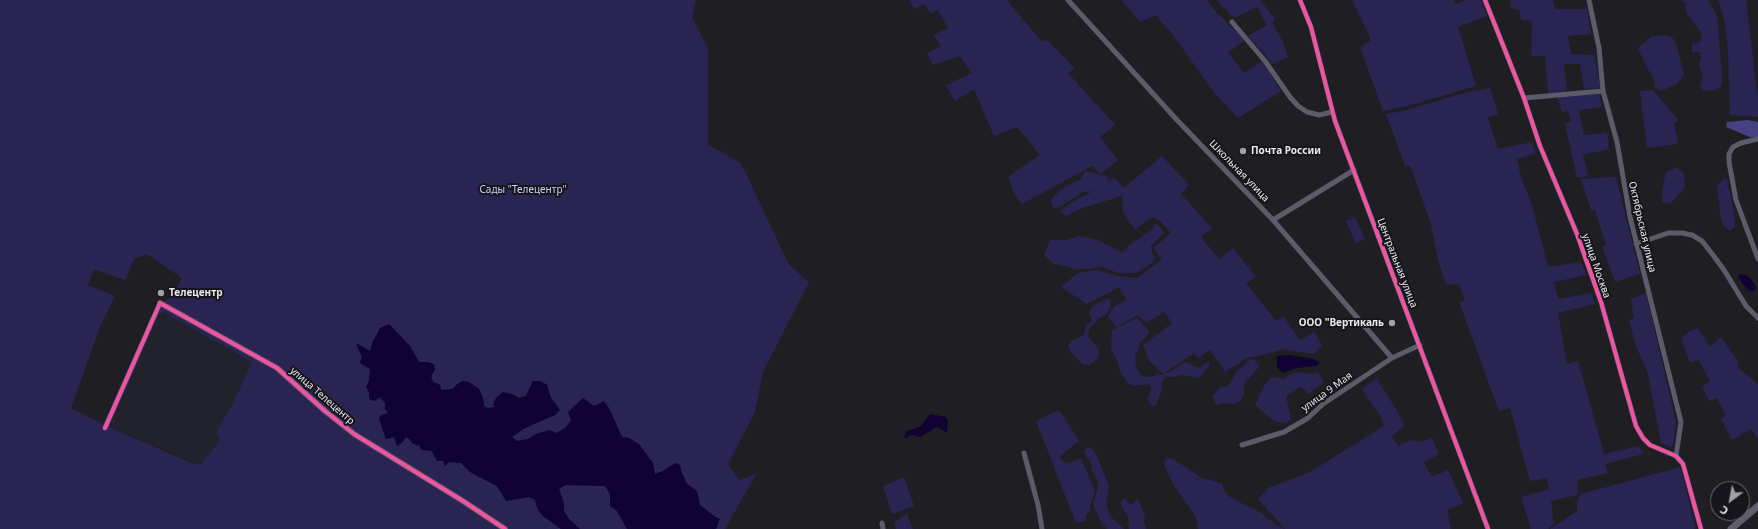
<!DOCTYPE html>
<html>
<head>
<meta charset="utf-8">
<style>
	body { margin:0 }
	#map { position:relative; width:1758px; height:529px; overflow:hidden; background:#1f1f23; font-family:"Noto Sans",sans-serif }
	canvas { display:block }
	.north { position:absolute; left:1710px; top:481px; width:40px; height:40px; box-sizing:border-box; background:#15151b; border:1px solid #696a6f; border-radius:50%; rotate:212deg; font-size:11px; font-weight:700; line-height:16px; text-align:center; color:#e8e9ed }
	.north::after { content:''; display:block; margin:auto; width:14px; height:18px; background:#a2a2a6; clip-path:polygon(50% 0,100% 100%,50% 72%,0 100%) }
</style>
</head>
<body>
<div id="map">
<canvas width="1758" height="529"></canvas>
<div class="north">С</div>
</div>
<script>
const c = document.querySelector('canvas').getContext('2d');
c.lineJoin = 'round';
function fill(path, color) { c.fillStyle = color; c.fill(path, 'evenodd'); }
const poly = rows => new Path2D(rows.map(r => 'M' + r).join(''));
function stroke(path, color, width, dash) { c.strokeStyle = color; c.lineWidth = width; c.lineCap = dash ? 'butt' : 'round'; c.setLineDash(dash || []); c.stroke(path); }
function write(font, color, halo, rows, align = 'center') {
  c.font = font + ' "Noto Sans",sans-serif'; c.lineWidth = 4; c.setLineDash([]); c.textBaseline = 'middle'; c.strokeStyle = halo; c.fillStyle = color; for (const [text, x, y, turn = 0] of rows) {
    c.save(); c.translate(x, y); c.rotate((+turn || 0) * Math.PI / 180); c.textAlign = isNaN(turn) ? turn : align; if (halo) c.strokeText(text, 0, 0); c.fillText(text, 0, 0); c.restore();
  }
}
fill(poly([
	[163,312,252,362,233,403,216,433,220,439,202,465,108,427,159,315]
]), '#22222d');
fill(poly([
	[0,0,696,0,692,17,708,49,708,145,741,163,789,265,809,282,763,372,755,412,728,464,739,480,756,474,725,529,716,529,718,525,714,516,700,505,697,491,687,484,675,463,663,471,654,474,653,463,647,455,629,438,622,437,609,408,594,406,587,402,565,428,557,433,536,434,528,439,517,441,512,437,534,422,555,415,557,405,551,398,547,384,533,381,526,396,519,398,512,394,495,407,488,409,484,406,483,398,456,385,453,389,441,391,440,385,433,382,428,362,419,362,410,346,389,324,373,341,370,351,356,344,362,357,360,363,370,369,369,381,366,387,385,403,385,409,388,413,379,418,386,439,394,437,396,442,406,437,420,446,421,450,432,451,434,457,443,461,446,466,449,462,461,463,470,472,497,486,506,501,529,497,535,500,538,510,544,517,561,529,0,529],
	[147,254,182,278,173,295,155,309,103,424,71,408,100,327,115,296,88,285,94,269,125,280,134,259],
	[163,312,252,362,233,403,216,433,220,440,201,465,187,461,109,427,159,315],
	[909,0,1007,0,1041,41,1047,40,1075,68,1068,73,1115,125,1100,137,1118,160,1100,174,1092,166,1022,204,1013,192,1008,177,1040,155,1017,127,994,136,974,89,955,101,946,85,972,73,960,56,933,65,927,54,941,46,933,35,948,28,938,10,931,14,924,4,914,9],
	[1121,0,1207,0,1213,9,1245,40,1228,53,1244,73,1262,61,1281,91,1238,118,1216,95,1170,31,1155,15,1140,22],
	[1216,0,1260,0,1275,19,1272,22,1283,42,1288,57,1272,64,1264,53,1248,36,1267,25,1257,7,1234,18],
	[1352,0,1453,0,1456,4,1467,0,1481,0,1487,16,1458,27,1476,86,1408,106,1383,111,1360,47,1370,41,1370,37],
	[1510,0,1553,0,1555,9,1587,9,1591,34,1568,36,1571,54,1595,55,1600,88,1584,89,1580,64,1564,64,1567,91,1548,93,1545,56,1531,56,1532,21,1521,20,1519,10,1511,8],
	[1680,0,1708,0,1717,15,1722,77,1721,86,1714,91,1703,90,1700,87,1703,75,1699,65,1701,58,1700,52,1692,52,1692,44,1698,43,1702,40,1701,32,1687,14,1685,2],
	[1717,0,1746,0,1758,99,1758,117,1730,115,1728,50,1725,23,1720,4],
	[1663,35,1672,37,1676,44,1684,75,1677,84,1661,91,1655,88,1654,79,1646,66,1638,48,1652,36],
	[1490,88,1498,114,1488,118,1498,149,1532,142,1536,153,1517,159,1521,177,1532,205,1548,267,1581,262,1586,275,1554,282,1558,299,1591,293,1595,304,1558,313,1567,364,1578,361,1604,454,1639,446,1643,454,1605,464,1608,473,1577,480,1578,495,1551,501,1554,524,1548,529,1531,529,1521,497,1549,489,1547,478,1530,481,1510,408,1499,411,1459,302,1465,300,1459,284,1446,285,1438,260,1431,224,1410,165,1405,166,1386,114,1403,111,1467,92],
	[1653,90,1678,120,1674,124,1678,144,1647,148,1640,91],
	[1599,94,1602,107,1579,110,1584,135,1607,133,1609,149,1583,155,1588,176,1577,178,1565,123,1571,122,1568,111,1562,112,1557,97],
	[1162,156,1189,185,1181,194,1212,228,1201,237,1219,259,1233,248,1256,277,1246,283,1276,321,1283,316,1300,340,1314,332,1322,345,1314,354,1281,349,1272,353,1247,358,1225,372,1210,350,1199,358,1194,353,1163,374,1149,361,1143,345,1172,323,1164,312,1146,323,1138,315,1116,327,1108,317,1114,306,1126,300,1119,287,1087,304,1061,287,1078,273,1097,270,1117,276,1137,278,1162,259,1153,248,1171,233,1161,222,1153,217,1135,229,1123,213,1122,196,1082,208,1066,216,1060,211,1072,202,1093,191,1083,192,1061,206,1056,208,1052,206,1051,200,1060,190,1081,179,1085,171,1106,176,1108,179,1107,182,1114,177,1124,188],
	[1677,167,1684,173,1685,187,1672,202,1666,204,1662,201,1662,190,1666,172],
	[1616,177,1640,274,1615,282,1602,247,1606,245,1595,210,1591,210,1581,179],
	[1725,177,1728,180,1727,185,1730,192,1735,219,1735,227,1730,231,1724,227,1721,219,1718,196,1717,187],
	[1355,217,1365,239,1356,243,1346,221],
	[1155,224,1159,226,1164,233,1151,246,1152,253,1155,257,1153,262,1137,273,1118,273,1103,267,1075,270,1070,267,1054,264,1044,255,1050,240,1067,240,1079,236,1096,239,1122,253,1129,245,1152,230],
	[1646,293,1676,423,1673,446,1670,447,1661,443,1647,370,1637,349,1629,321,1634,318,1631,299],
	[1106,299,1110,299,1111,307,1106,315,1099,318,1089,329,1088,336,1099,350,1098,357,1090,365,1083,364,1072,354,1068,346,1071,341,1084,335,1086,325,1092,320,1089,312,1092,306],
	[1137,318,1149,331,1148,335,1139,343,1140,347,1135,356,1136,367,1142,376,1149,377,1155,376,1157,374,1161,375,1171,371,1185,362,1200,368,1207,362,1210,363,1209,367,1198,378,1182,375,1174,377,1166,377,1162,382,1161,391,1156,405,1152,406,1147,399,1152,389,1149,384,1134,386,1127,382,1121,373,1117,360,1111,349,1112,330],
	[1697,328,1710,347,1721,337,1738,361,1737,366,1758,385,1758,439,1751,429,1732,440,1721,419,1726,416,1717,398,1709,401,1702,386,1710,382,1699,360,1690,363,1681,338,1690,331],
	[1251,359,1255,360,1259,367,1244,384,1244,394,1240,401,1233,404,1225,403,1216,405,1213,396,1220,387,1227,387,1232,381,1235,373],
	[1299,372,1309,374,1318,373,1324,382,1309,394,1301,387,1286,396,1291,420,1285,423,1274,421,1255,405,1264,386,1272,377,1283,379,1289,375],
	[1376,378,1396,409,1404,425,1392,437,1398,446,1411,440,1421,442,1432,438,1439,454,1424,463,1432,477,1448,470,1463,503,1447,510,1451,529,1285,529,1258,499,1268,488,1310,472,1384,426,1381,417,1362,389],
	[1059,410,1079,441,1060,456,1062,461,1070,463,1081,458,1095,491,1090,505,1091,510,1086,515,1086,521,1076,523,1036,421],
	[1087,447,1093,450,1097,456,1109,486,1106,503,1110,516,1124,529,1107,529,1100,520,1093,505,1097,491,1098,481,1092,471,1091,463,1086,457,1084,452],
	[1167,458,1173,459,1202,478,1222,483,1224,491,1229,496,1241,503,1260,512,1268,519,1284,529,1198,529,1196,517,1173,484,1165,467,1164,462],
	[1680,467,1696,528,1694,529,1550,529,1577,511,1577,501,1581,494],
	[904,477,914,506,892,514,883,486],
	[565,485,605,486,610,494,610,506,617,511,627,529,580,529,569,519,564,511,564,503,559,488],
	[1126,498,1128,503,1132,504,1138,499,1145,516,1144,522,1146,529,1129,529,1128,517,1121,505,1121,501],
	[907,514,913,529,896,529,894,522]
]), '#2a2453');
fill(poly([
	[1747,120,1758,122,1758,137,1750,137,1726,127,1727,122]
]), '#484083');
fill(poly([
	[1740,274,1746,275,1751,279,1756,287,1755,291,1749,291,1742,283,1738,276],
	[389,324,410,346,419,362,428,362,434,364,435,370,431,376,433,382,440,385,441,390,453,389,456,385,462,381,469,382,479,389,483,398,484,406,488,408,495,407,493,404,496,398,503,392,512,394,519,398,526,396,533,381,540,381,547,385,551,398,560,410,555,415,523,429,512,437,517,441,528,439,536,434,550,430,557,433,565,428,571,420,568,412,583,398,594,406,604,401,609,408,622,437,629,438,639,444,653,463,655,474,663,471,675,463,680,465,682,473,687,484,697,491,700,505,714,516,720,519,716,529,627,529,617,511,610,506,610,494,605,486,566,485,559,489,564,503,564,511,569,519,580,529,561,529,544,517,538,510,535,500,529,497,506,501,497,486,470,472,461,463,449,462,445,466,443,461,437,461,432,451,421,450,420,446,413,444,409,439,406,437,403,442,397,446,394,437,386,439,379,418,381,415,388,413,385,409,385,403,381,397,374,401,369,399,369,392,366,387,369,381,370,369,360,363,362,357,356,343,370,351,373,341,380,328],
	[1289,355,1314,359,1320,363,1317,366,1297,368,1283,373,1277,367,1277,356],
	[930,414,946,417,948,422,947,433,937,427,920,437,912,435,903,439,907,431,921,426]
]), '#100333');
stroke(poly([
	[1068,0,1177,120,1273,220,1392,358],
	[1300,0,1311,27,1335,121,1488,529],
	[1485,0,1524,98,1540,146,1577,234,1601,302,1636,426,1643,438,1650,445,1676,456,1683,464,1701,529],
	[1589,0,1599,48,1603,91,1617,142,1630,217,1681,422,1676,456],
	[1232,22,1265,61,1290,97,1298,106,1307,112,1319,115,1332,112],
	[1524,98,1603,91],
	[1758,139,1741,143,1733,147,1729,154,1729,162,1736,200,1758,259],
	[1273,220,1354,170],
	[1636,244,1668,233,1682,233,1692,235,1702,241,1713,255,1724,270,1746,306,1758,318],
	[105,428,160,303],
	[1242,445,1284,432,1308,418,1323,404,1392,358,1420,345],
	[1024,453,1038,505,1042,529],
	[882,523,883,529]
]), '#5b5b69', 5);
stroke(poly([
	[160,303,277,368,325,411,354,434,463,501,505,529]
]), '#5b5b69', 6);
stroke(poly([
	[1731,529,1758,506]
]), '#5f5e6e', 7);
stroke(poly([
	[1300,0,1311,27,1335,121,1488,529],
	[1485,0,1524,98,1540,146,1577,234,1601,302,1636,426,1643,438,1650,445,1676,456,1683,464,1701,529],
	[105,428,160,303,277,368,325,411,354,434,463,501,505,529]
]), '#f153a3', 4);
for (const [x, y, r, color] of [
	[1243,151,4,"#a2a2a6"],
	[161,293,4,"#a2a2a6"],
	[1392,323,4,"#a2a2a6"]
]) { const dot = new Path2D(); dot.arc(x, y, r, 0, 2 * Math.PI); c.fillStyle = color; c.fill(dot); stroke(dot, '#15151b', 1.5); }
write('bold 10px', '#e8e9ed', '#15151b', [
	["Почта России",1251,151],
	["Телецентр",169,293],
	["ООО \"Вертикаль",1384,323,"right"]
], 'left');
write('10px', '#e8e9ed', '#15151b', [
	["Школьная улица",1239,171,46],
	["Октябрьская улица",1642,227,77],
	["Центральная улица",1397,263,69],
	["улица Москва",1596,266,71],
	["улица 9 Мая",1327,392,-36],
	["улица Телецентр",322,396,41]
]);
write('10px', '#cfcffb', '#15151b', [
	["Сады \"Телецентр\"",523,190]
]);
</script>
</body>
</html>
